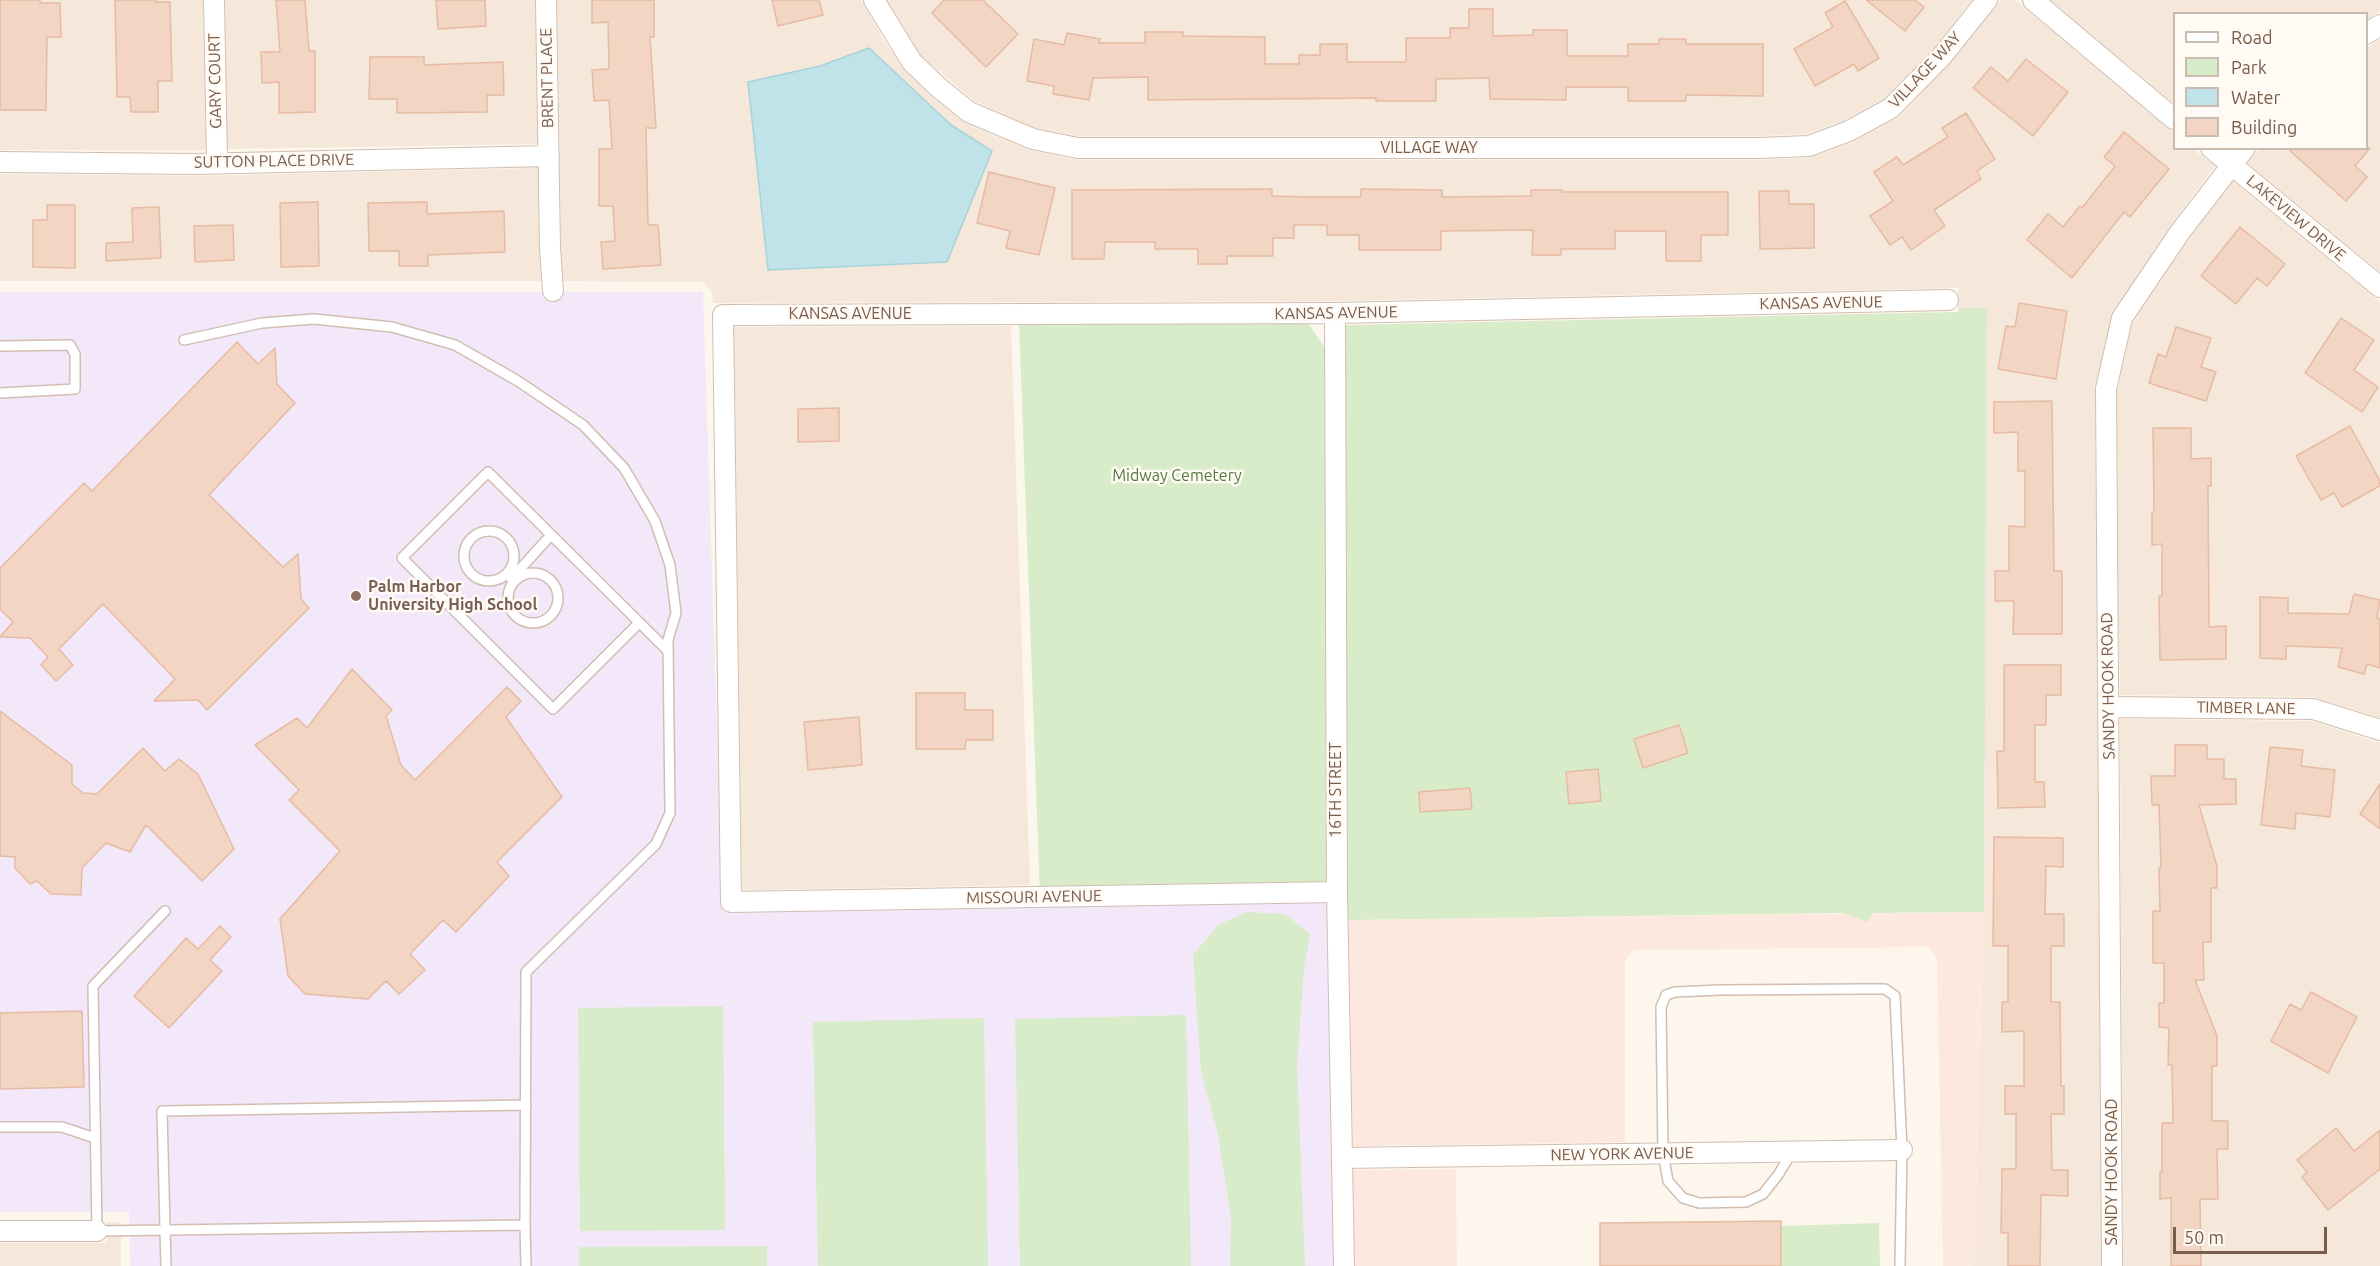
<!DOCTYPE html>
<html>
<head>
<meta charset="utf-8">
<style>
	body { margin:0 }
	#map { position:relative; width:2380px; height:1266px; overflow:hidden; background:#fdf6ec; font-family:Ubuntu,sans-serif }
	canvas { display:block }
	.legend { position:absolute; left:2173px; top:12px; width:195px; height:138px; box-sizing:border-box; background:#fffaf3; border:2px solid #cabbb1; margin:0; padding:8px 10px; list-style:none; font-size:18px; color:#7a5c4d }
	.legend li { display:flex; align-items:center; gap:12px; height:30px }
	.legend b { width:30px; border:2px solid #cabbb1 }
	.scale { position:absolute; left:2173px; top:1227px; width:154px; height:27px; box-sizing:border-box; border:3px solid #7a5c4d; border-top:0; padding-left:8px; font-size:18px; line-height:21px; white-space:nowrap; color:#7a5c4d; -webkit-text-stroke:4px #fffaf3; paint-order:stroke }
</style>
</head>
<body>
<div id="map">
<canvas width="2380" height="1266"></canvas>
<ul class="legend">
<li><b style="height:8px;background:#fff"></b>Road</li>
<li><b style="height:16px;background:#d8ecc9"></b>Park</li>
<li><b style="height:16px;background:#bfe3e8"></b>Water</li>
<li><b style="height:16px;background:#f3d5c3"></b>Building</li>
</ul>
<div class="scale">50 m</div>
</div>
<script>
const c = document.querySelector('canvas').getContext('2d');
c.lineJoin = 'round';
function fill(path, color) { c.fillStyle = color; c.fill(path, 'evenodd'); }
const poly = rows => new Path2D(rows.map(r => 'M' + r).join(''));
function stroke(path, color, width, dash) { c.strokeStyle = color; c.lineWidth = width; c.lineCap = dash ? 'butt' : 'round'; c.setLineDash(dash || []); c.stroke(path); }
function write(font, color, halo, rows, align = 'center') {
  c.font = font + ' Ubuntu,sans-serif'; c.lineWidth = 5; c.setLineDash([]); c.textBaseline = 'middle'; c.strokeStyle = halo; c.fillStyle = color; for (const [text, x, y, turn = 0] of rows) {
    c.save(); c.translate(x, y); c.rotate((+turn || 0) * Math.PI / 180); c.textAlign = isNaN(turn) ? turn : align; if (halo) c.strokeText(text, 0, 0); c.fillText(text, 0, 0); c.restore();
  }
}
fill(poly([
	[0,0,203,0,206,150,0,150],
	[225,0,535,0,538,144,227,149],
	[557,0,861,0,883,39,905,71,932,97,965,123,1029,150,1078,160,1760,160,1809,158,1853,142,1899,117,1950,63,2001,0,2015,0,2174,133,2174,148,2193,149,2215,166,2171,225,2114,311,2095,389,2102,1266,1974,1266,1984,912,1986,308,1958,308,1958,288,1335,301,713,303,712,292,703,282,563,281,561,246],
	[820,66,910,88,951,125,992,151,748,82],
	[886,0,1972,0,1935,47,1885,98,1845,120,1807,134,1760,136,1079,136,1035,128,974,101,919,54],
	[2050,0,2380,0,2380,11,2367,20,2366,14,2174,14,2174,104],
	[2380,39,2380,272,2247,163,2260,149,2366,148,2367,48],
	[538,168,542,281,0,281,0,174,194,176],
	[2233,181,2380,302,2380,718,2313,697,2120,695,2117,567,2117,391,2132,323,2188,240],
	[1011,326,1030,885,742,890,734,327],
	[2120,719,2311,721,2380,743,2380,1266,2123,1266],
	[107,1222,121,1222,121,1266,0,1266,0,1243,107,1243]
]), '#f5e8da');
fill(poly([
	[1984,912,1974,1266,1943,1266,1937,957,1928,947,1634,950,1625,961,1625,1142,1353,1146,1348,920],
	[1456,1169,1457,1266,1355,1266,1353,1170]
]), '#fde8e0');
fill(poly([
	[0,292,703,292,723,911,1331,900,1335,1266,130,1266,129,1212,0,1212]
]), '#f3e8fa');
fill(poly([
	[1958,308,1987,308,1984,912,1873,913,1867,922,1843,913,1348,920,1345,325,1958,312],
	[1019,321,1307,321,1328,353,1330,892,1040,897],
	[1248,912,1285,914,1310,934,1304,969,1297,1065,1305,1266,1230,1266,1231,1218,1218,1134,1201,1072,1193,955,1219,924],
	[723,1006,725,1230,580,1231,578,1008],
	[1186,1015,1191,1266,1020,1266,1015,1019],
	[984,1018,988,1266,818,1266,813,1022],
	[1879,1223,1880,1266,1781,1266,1781,1226],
	[767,1246,767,1266,579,1266,579,1247]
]), '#d8ecc9');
const water = poly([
	[869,48,951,125,992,151,947,262,768,270,748,82,820,66,869,48]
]);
fill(water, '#bfe3e8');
stroke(water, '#a5d3da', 1.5);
const building = poly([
	[0,0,40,0,40,3,60,3,61,37,47,37,46,110,0,110,0,0],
	[115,0,156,0,156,2,170,2,172,81,158,81,158,112,131,112,130,97,117,97,115,0],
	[276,0,305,0,309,51,315,51,315,112,279,113,279,82,262,83,261,52,280,52,276,0],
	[436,0,485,0,486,26,438,29,436,0],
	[592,0,654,0,654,37,650,37,656,128,646,128,648,225,658,225,661,265,603,269,601,242,615,241,613,206,599,206,599,149,612,149,609,100,594,101,592,70,609,69,608,22,592,23,592,0],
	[772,0,819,0,823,15,778,26,772,0],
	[944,0,983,0,1018,34,986,67,932,13,944,0],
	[1866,0,1915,0,1924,7,1905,31,1866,0],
	[1845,1,1879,58,1858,71,1854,64,1815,86,1794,49,1833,27,1825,13,1845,1],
	[1469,9,1493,9,1493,36,1533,35,1533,30,1567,30,1567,56,1628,56,1628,44,1659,44,1659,39,1686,39,1686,44,1763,44,1763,96,1686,95,1686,101,1628,101,1628,87,1566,87,1566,100,1490,99,1489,78,1436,79,1436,101,1376,101,1376,98,1148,100,1148,77,1093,78,1089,100,1053,94,1054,86,1027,81,1034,39,1064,45,1067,33,1100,39,1099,43,1145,43,1145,32,1183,32,1183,36,1265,37,1265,64,1299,64,1299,55,1320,55,1320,44,1347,44,1347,62,1406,62,1406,38,1450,38,1450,28,1469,28,1469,9],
	[370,57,424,57,424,65,503,62,504,95,487,95,487,112,397,113,397,99,369,99,370,57],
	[2026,59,2068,92,2033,136,1973,88,1991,67,2008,81,2026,59],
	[1966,113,1995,159,1977,171,1981,179,1934,210,1945,226,1911,250,1902,237,1890,245,1870,216,1893,201,1874,172,1897,157,1903,165,1948,137,1942,128,1966,113],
	[2124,132,2169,169,2130,217,2124,212,2072,278,2027,240,2048,214,2063,227,2080,206,2082,208,2115,166,2104,157,2124,132],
	[2287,148,2370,148,2355,166,2367,177,2346,201,2287,148],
	[989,172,1055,188,1039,255,1006,248,1010,231,977,223,989,172],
	[1272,189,1272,196,1309,197,1361,197,1361,189,1442,190,1442,197,1531,196,1531,190,1562,190,1562,192,1728,192,1728,235,1701,235,1701,261,1666,261,1666,231,1615,231,1615,249,1561,249,1561,255,1532,255,1533,230,1441,231,1441,250,1359,250,1359,235,1327,235,1327,225,1294,225,1294,238,1273,238,1273,256,1227,256,1227,264,1198,264,1198,249,1155,249,1155,242,1105,242,1104,259,1072,259,1072,190,1272,189],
	[1759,191,1789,191,1789,204,1814,204,1814,248,1760,249,1759,191],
	[318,202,319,266,281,267,280,203,318,202],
	[427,202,427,214,504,211,505,252,428,255,428,266,399,266,399,251,369,251,368,203,427,202],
	[47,205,75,205,75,268,33,267,33,220,47,220,47,205],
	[159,207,161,258,106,261,106,243,133,242,132,208,159,207],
	[233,225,234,260,195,262,194,226,233,225],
	[2240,227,2285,264,2267,286,2257,278,2236,304,2201,276,2240,227],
	[2019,303,2067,311,2056,379,1998,369,2006,326,2015,327,2019,303],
	[2341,318,2374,340,2354,370,2378,387,2362,412,2305,373,2341,318],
	[2176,327,2211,338,2201,367,2216,372,2206,401,2149,383,2158,354,2166,357,2176,327],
	[237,342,258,364,275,348,277,384,295,403,209,495,283,567,298,554,301,599,309,608,207,710,198,700,154,701,175,679,103,604,59,649,73,665,56,681,41,665,48,657,30,638,0,637,13,622,0,609,0,568,84,483,92,491,237,342],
	[2052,401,2054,571,2062,571,2062,634,2013,634,2014,601,1995,601,1995,571,2009,571,2009,526,2025,527,2025,471,2018,471,2018,432,1994,433,1994,402,2052,401],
	[839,408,839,441,798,442,798,409,839,408],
	[2350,426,2380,481,2380,486,2342,507,2334,493,2321,500,2296,456,2350,426],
	[2153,428,2191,428,2191,459,2211,458,2211,486,2208,486,2209,627,2226,626,2226,659,2160,660,2159,596,2162,596,2162,544,2152,545,2152,512,2154,512,2153,428],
	[2354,594,2380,600,2377,618,2380,619,2380,668,2367,664,2364,674,2338,667,2342,648,2286,646,2286,659,2260,658,2260,597,2288,598,2288,613,2349,614,2354,594],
	[2004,665,2061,665,2061,695,2046,695,2046,725,2035,725,2035,782,2044,782,2045,807,1998,808,1997,751,2004,751,2004,665],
	[352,669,392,710,386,716,401,765,415,780,507,687,521,701,506,717,562,797,497,862,509,876,456,932,443,920,410,954,425,970,399,994,386,981,368,999,305,994,288,976,280,919,340,851,289,800,299,790,255,745,297,718,307,728,352,669],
	[916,693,965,693,965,710,993,710,993,740,966,740,965,749,916,749,916,693],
	[0,711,72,765,72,784,83,793,97,794,143,748,165,771,179,759,198,774,234,849,202,881,146,825,130,852,106,843,82,868,81,895,51,894,37,881,30,884,15,868,15,857,0,856,0,711],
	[859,717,862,765,808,770,804,722,859,717],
	[1679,725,1688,753,1643,768,1634,739,1679,725],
	[2175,745,2207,745,2207,759,2224,759,2224,779,2236,779,2236,804,2199,805,2217,866,2217,888,2211,888,2211,942,2203,942,2204,980,2195,980,2217,1036,2217,1066,2212,1066,2212,1121,2228,1121,2228,1149,2217,1149,2218,1199,2200,1199,2201,1266,2171,1266,2171,1198,2160,1199,2160,1172,2162,1172,2162,1123,2173,1123,2172,1065,2168,1065,2169,1028,2159,1027,2159,1003,2164,1003,2164,963,2153,963,2153,911,2160,911,2159,868,2161,868,2159,805,2152,805,2151,776,2175,776,2175,745],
	[2270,747,2303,750,2301,766,2335,770,2330,817,2296,813,2295,829,2261,825,2270,747],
	[1598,769,1601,801,1569,804,1566,772,1598,769],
	[2380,784,2380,829,2360,814,2380,784],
	[1470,788,1472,809,1420,812,1419,792,1470,788],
	[1994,837,2063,838,2063,867,2046,866,2045,914,2064,914,2064,946,2051,946,2051,1002,2060,1002,2061,1086,2064,1086,2064,1114,2051,1114,2052,1170,2068,1170,2068,1196,2041,1195,2040,1266,2008,1266,2008,1233,2001,1233,2002,1169,2016,1169,2016,1114,2005,1114,2005,1086,2024,1086,2024,1031,2002,1032,2002,1002,2008,1002,2008,946,1993,946,1994,837],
	[220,926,231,937,210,960,222,971,169,1028,134,996,186,938,198,949,220,926],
	[2311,992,2357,1017,2328,1073,2271,1041,2290,1004,2301,1010,2311,992],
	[82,1011,84,1087,0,1089,0,1013,82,1011],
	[2336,1128,2354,1151,2380,1130,2380,1169,2328,1210,2302,1177,2307,1172,2297,1160,2336,1128],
	[1781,1221,1781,1266,1600,1266,1600,1223,1781,1221]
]);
fill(building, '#f3d5c3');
stroke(building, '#e6bba3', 1.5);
const service = poly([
	[0,346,70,345,75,354,75,389,0,393],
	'464 556a25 25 0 1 1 50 0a25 25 0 1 1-50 0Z',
	'508 598a25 25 0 1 1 50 0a25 25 0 1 1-50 0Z',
	[511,579,551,535],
	[639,623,553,709,402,558,488,472,668,651],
	[165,911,93,986,97,1231,525,1225,526,972,656,844,670,813,668,640,676,613,670,565,655,521,624,468,583,425,518,381,455,345,392,327,314,319,262,323,184,340],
	[0,1127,62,1127,95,1138],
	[1792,1152,1778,1175,1763,1194,1746,1202,1699,1203,1683,1198,1668,1181,1663,1153,1661,1007,1666,995,1675,992,1720,990,1863,989,1885,989,1895,996,1902,1150,1900,1266],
	[525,1225,526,1266],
	[166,1266,162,1111,526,1105]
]);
const minor = poly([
	[214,0,217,161],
	[546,0,550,248,553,291],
	[874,0,912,62,938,87,969,112,1033,139,1078,148,1760,148,1809,146,1849,131,1891,108,1942,56,1987,0],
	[2033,0,2174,119],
	[2366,34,2380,25],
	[2211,148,2380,287],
	[0,162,194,164,549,156],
	[1335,313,1337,892,1344,1266],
	[2110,707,2313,709,2380,730],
	[1337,892,731,902,723,315,1335,313,1948,300],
	[1342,1158,1902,1150],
	[0,1231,97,1231],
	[2112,1266,2106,389,2122,318,2180,232,2245,148]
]);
stroke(service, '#d1beb0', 12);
stroke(minor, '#d1beb0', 22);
stroke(service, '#fff', 9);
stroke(minor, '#fff', 20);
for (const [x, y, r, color] of [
	[356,596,6,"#8d6e63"]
]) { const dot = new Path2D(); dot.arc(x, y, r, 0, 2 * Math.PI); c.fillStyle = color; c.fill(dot); stroke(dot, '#fffaf3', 2); }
write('16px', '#7a5c4d', '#fffaf3', [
	["VILLAGE WAY",1925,70,-47],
	["BRENT PLACE",547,78,-91],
	["GARY COURT",215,81,-91],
	["VILLAGE WAY",1429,148],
	["SUTTON PLACE DRIVE",274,161,-1],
	["LAKEVIEW DRIVE",2296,218,40],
	["KANSAS AVENUE",1821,303,-1],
	["KANSAS AVENUE",1336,313,-1],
	["KANSAS AVENUE",850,314],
	["SANDY HOOK ROAD",2108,686,-91],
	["TIMBER LANE",2246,708,1],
	["16TH STREET",1336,790,-90],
	["MISSOURI AVENUE",1034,897,-1],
	["NEW YORK AVENUE",1622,1154,-1],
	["SANDY HOOK ROAD",2112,1172,-90]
]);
write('16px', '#537a41', '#fffaf3', [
	["Midway Cemetery",1177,476]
]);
write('bold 16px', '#785e54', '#fffaf3', [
	["Palm Harbor",368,587],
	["University High School",368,605]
], 'left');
</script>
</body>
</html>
